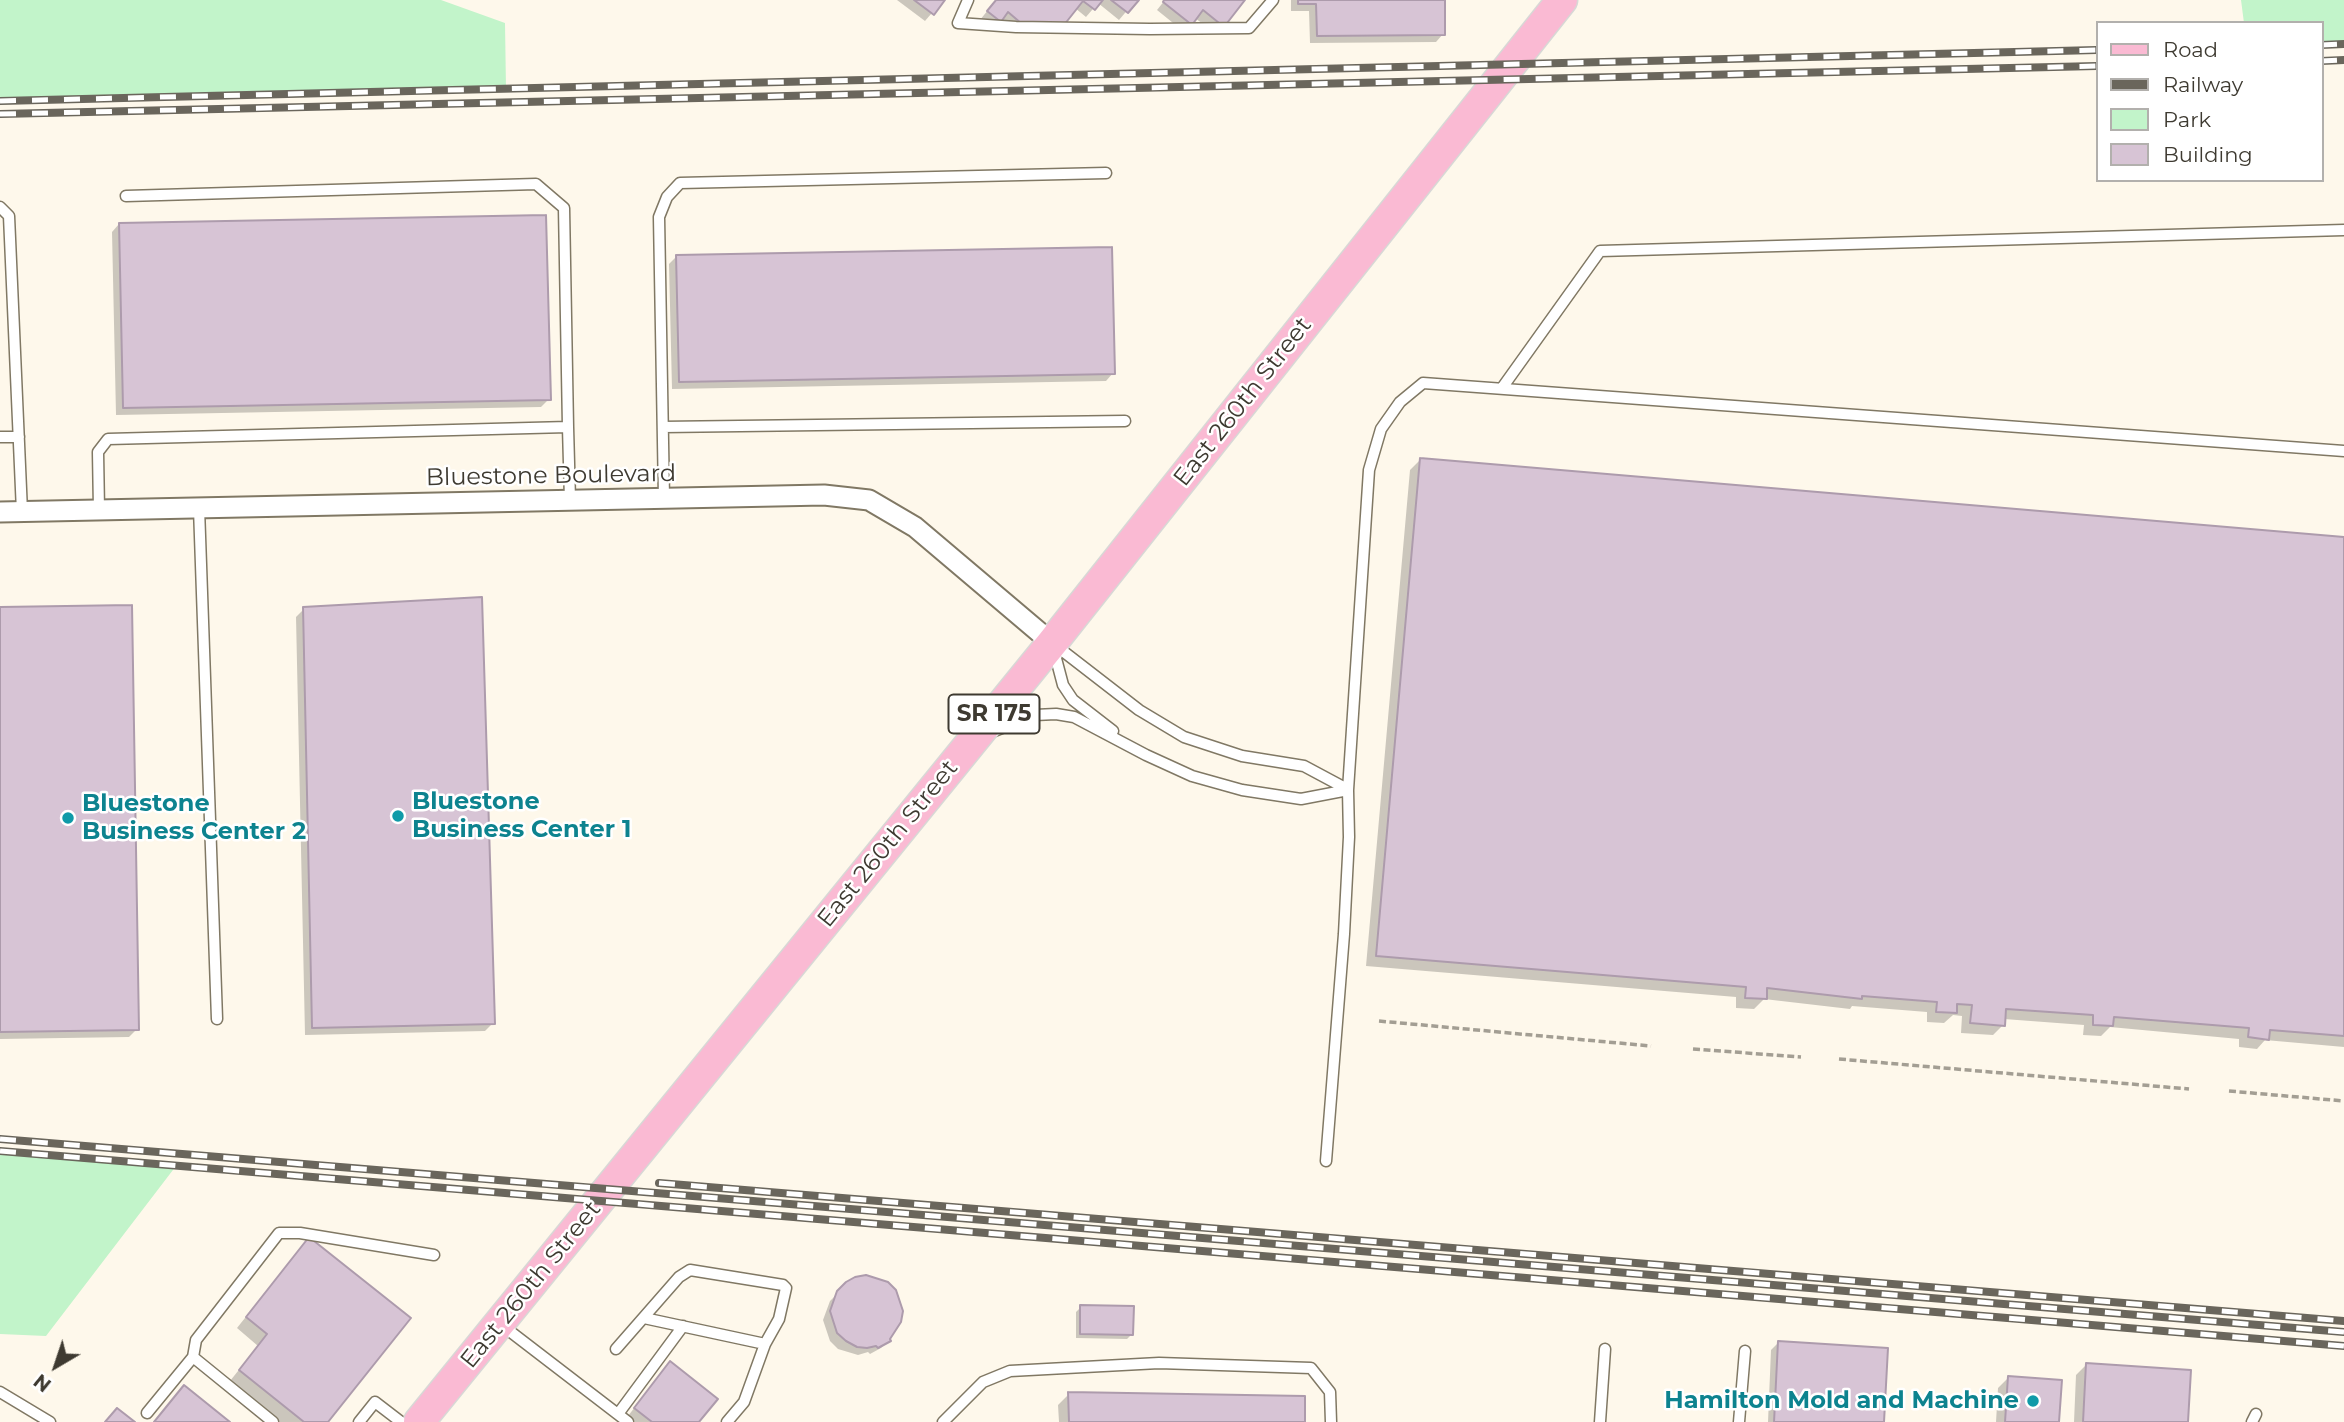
<!DOCTYPE html>
<html>
<head>
<meta charset="utf-8">
<style>
	body { margin:0 }
	#map { position:relative; width:2344px; height:1422px; overflow:hidden; background:#fef8eb; font-family:Montserrat,sans-serif }
	canvas { display:block }
	.legend { position:absolute; left:2096px; top:21px; width:228px; height:161px; box-sizing:border-box; background:#fff; border:2px solid #b2b0ad; margin:0; padding:9px 12px; list-style:none; font-size:21px; color:#3e3a31 }
	.legend li { display:flex; align-items:center; gap:14px; height:35px }
	.legend b { width:35px; border:2px solid #b2b0ad }
	.north { position:absolute; left:21px; top:1331px; width:70px; height:70px; -webkit-text-stroke:5px #fff; paint-order:stroke; rotate:219deg; font-size:19px; font-weight:700; line-height:28px; text-align:center; color:#3e3a31 }
	.north::after { content:''; display:block; margin:auto; width:24px; height:32px; background:#3e3a31; clip-path:polygon(50% 0,100% 100%,50% 72%,0 100%) }
</style>
</head>
<body>
<div id="map">
<canvas width="2344" height="1422"></canvas>
<ul class="legend">
<li><b style="height:9px;background:#fabad3"></b>Road</li>
<li><b style="height:9px;background:#6a665c"></b>Railway</li>
<li><b style="height:19px;background:#c2f4ca"></b>Park</li>
<li><b style="height:19px;background:#d7c4d5"></b>Building</li>
</ul>
<div class="north">N</div>
</div>
<script>
const c = document.querySelector('canvas').getContext('2d');
c.lineJoin = 'round';
function fill(path, color) { c.fillStyle = color; c.fill(path, 'evenodd'); }
const poly = rows => new Path2D(rows.map(r => 'M' + r).join(''));
function stroke(path, color, width, dash) { c.strokeStyle = color; c.lineWidth = width; c.lineCap = dash ? 'butt' : 'round'; c.setLineDash(dash || []); c.stroke(path); }
function write(font, color, halo, rows, align = 'center') {
  c.font = font + ' Montserrat,sans-serif'; c.lineWidth = 5; c.setLineDash([]); c.textBaseline = 'middle'; c.strokeStyle = halo; c.fillStyle = color; for (const [text, x, y, turn = 0] of rows) {
    c.save(); c.translate(x, y); c.rotate((+turn || 0) * Math.PI / 180); c.textAlign = isNaN(turn) ? turn : align; if (halo) c.strokeText(text, 0, 0); c.fillText(text, 0, 0); c.restore();
  }
}
fill(poly([
	[0,0,441,0,505,23,506,89,0,101],
	[2241,0,2344,0,2344,44,2321,45,2321,23,2244,23],
	[0,1153,176,1166,46,1336,0,1334]
]), '#c2f4ca');
fill(poly([
	[897,0,943,0,925,21],
	[996,0,1136,0,1119,20,1098,3,1086,17,1075,8,1014,31,1000,20,992,29,980,20],
	[1165,0,1242,0,1215,33,1195,18,1183,31,1157,10],
	[1443,0,1443,34,1436,42,1310,43,1309,11,1291,11,1291,0],
	[119,224,549,399,541,407,116,415,112,232],
	[677,256,1113,373,1106,381,672,389,669,264],
	[1420,460,2344,539,2344,1047,2265,1040,2257,1049,2239,1047,2239,1039,2110,1027,2101,1036,2083,1035,2084,1025,2004,1019,2003,1025,1993,1035,1961,1033,1962,1016,1953,1015,1944,1023,1927,1022,1927,1012,1852,1006,1850,1009,1764,999,1754,1009,1736,1008,1736,997,1366,966,1410,470],
	[0,608,137,1029,129,1037,0,1039],
	[304,609,493,1023,485,1031,305,1035,296,617],
	[299,1250,326,1422,280,1422,230,1381,258,1346,237,1328],
	[839,1292,889,1340,881,1348,870,1354,868,1352,858,1355,838,1349,830,1341,823,1320,830,1301],
	[1081,1307,1132,1334,1127,1339,1076,1338,1076,1312],
	[1779,1342,1882,1422,1768,1422,1771,1350],
	[2086,1365,2187,1422,2074,1422,2076,1375],
	[663,1371,696,1422,635,1422,628,1416],
	[2009,1377,2057,1422,1996,1422,1998,1388],
	[1069,1394,1303,1422,1059,1422,1058,1405]
]), '#0003');
const building = poly([
	[914,0,945,0,934,15,914,0],
	[996,0,1103,0,1095,10,1083,1,1064,25,1022,24,1008,12,1001,22,987,11,996,0],
	[1111,0,1139,0,1128,13,1111,0],
	[1164,0,1245,0,1224,27,1203,10,1192,25,1163,2,1164,0],
	[1298,0,1445,0,1445,35,1317,36,1316,4,1298,4,1298,0],
	[546,215,551,400,123,408,119,223,546,215],
	[1112,247,1115,374,679,382,676,255,1112,247],
	[1420,458,2344,537,2344,1036,2270,1030,2269,1040,2248,1037,2249,1028,2114,1017,2113,1026,2093,1025,2093,1015,2006,1009,2005,1026,1970,1023,1972,1005,1957,1004,1957,1013,1936,1012,1937,1002,1862,996,1862,999,1767,988,1767,999,1745,998,1746,987,1376,956,1420,458],
	[482,597,495,1024,312,1028,303,607,482,597],
	[132,605,139,1030,0,1032,0,607,132,605],
	[309,1237,411,1318,328,1422,304,1422,239,1370,267,1334,246,1317,309,1237],
	[866,1275,888,1282,896,1290,903,1311,901,1322,890,1339,891,1341,878,1348,876,1346,867,1348,857,1347,846,1341,837,1333,830,1311,837,1291,846,1282,855,1277,866,1275],
	[1080,1305,1134,1306,1133,1335,1080,1334,1080,1305],
	[1778,1341,1888,1348,1884,1422,1774,1422,1778,1341],
	[670,1361,718,1399,699,1422,652,1422,634,1408,670,1361],
	[2086,1363,2191,1370,2188,1422,2083,1422,2086,1363],
	[2008,1376,2062,1380,2059,1422,2005,1422,2008,1376],
	[184,1385,230,1422,154,1422,184,1385],
	[1068,1392,1305,1396,1305,1422,1069,1422,1068,1392],
	[117,1408,135,1422,105,1422,117,1408]
]);
fill(building, '#d7c4d5');
stroke(building, '#ad9bac', 2);
const lane = poly([
	[968,0,958,23,1016,27,1150,29,1249,28,1273,0],
	[126,196,536,184,564,208,568,427],
	[0,207,9,216,22,512],
	[1502,388,1600,251,2344,230],
	[663,427,1125,421],
	[0,437,19,437],
	[664,498,659,217,667,197,680,183,1106,173],
	[199,508,217,1019],
	[99,510,98,452,108,439,568,427,570,500],
	[1055,645,1139,710,1184,737,1242,756,1304,766,1347,789],
	[1054,651,1063,685,1073,700,1113,731],
	[992,732,1035,715,1056,714,1074,717,1146,755,1192,776,1242,790,1301,799,1348,790],
	[1326,1161,1344,934,1349,837,1348,790,1369,470,1381,429,1400,402,1423,383,2344,451],
	[644,1318,765,1344],
	[503,1326,628,1422],
	[616,1349,679,1277,690,1270,783,1285,786,1288,779,1319,765,1344,744,1402,727,1422],
	[0,1392,50,1422],
	[147,1413,193,1357],
	[618,1414,683,1326],
	[273,1422,193,1357,196,1340,279,1233,300,1233,434,1255],
	[359,1422,375,1402,401,1422],
	[943,1422,983,1382,1010,1371,1159,1363,1311,1368,1330,1392,1331,1422],
	[1600,1422,1605,1349],
	[1739,1422,1745,1351],
	[2252,1422,2256,1414]
]);
const street = poly([
	[0,512,824,495,869,500,915,527,1052,643]
]);
const primary = poly([
	[419,1422,1052,643,1562,0]
]);
stroke(lane, '#807864', 13);
stroke(street, '#807864', 23);
stroke(primary, '#d8d8d6', 33);
stroke(poly([
	[1379,1021,1651,1046],
	[1693,1049,1801,1057],
	[1839,1059,2189,1089],
	[2229,1091,2344,1101]
]), '#a39e93', 3.5, [7, 3.5]);
stroke(lane, '#fff', 10);
stroke(street, '#fff', 19);
stroke(primary, '#fabad3', 30);
const rail = poly([
	[2321,45,2344,44],
	[2321,61,2344,60],
	[0,101,2097,50],
	[0,114,2097,66],
	[0,1139,2344,1332],
	[0,1151,2344,1346],
	[659,1183,2344,1321]
]);
stroke(rail, '#6a665c', 8);
stroke(rail, '#fff', 5, [16]);
for (const [x, y, r, color] of [
	[398,816,7,"#0f9aa8"],
	[68,818,7,"#0f9aa8"],
	[2033,1401,7,"#0f9aa8"]
]) { const dot = new Path2D(); dot.arc(x, y, r, 0, 2 * Math.PI); c.fillStyle = color; c.fill(dot); stroke(dot, '#fff', 2.5); }
for (const [x, y, w] of [
	[994,714,91]
]) { const box = new Path2D(); box.roundRect(x - w / 2, y - 19.5, w, 39, 5); c.fillStyle = '#fff'; c.fill(box); stroke(box, '#3e3a31', 2); }
write('bold 23px', '#3e3a31', null, [
	["SR 175",994,714]
]);
write('24px', '#3e3a31', '#fff', [
	["East 260th Street",1243,402,-52],
	["Bluestone Boulevard",551,476,-1],
	["East 260th Street",888,844,-51],
	["East 260th Street",531,1285,-51]
]);
write('bold 24px', '#0d838f', '#fff', [
	["Bluestone",412,802],
	["Business Center 1",412,830],
	["Bluestone",82,804],
	["Business Center 2",82,832],
	["Hamilton Mold and Machine",2019,1401,"right"]
], 'left');
</script>
</body>
</html>
